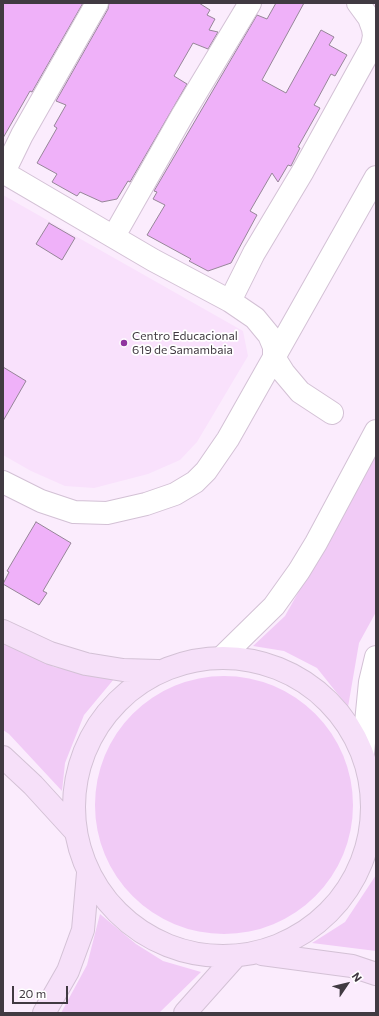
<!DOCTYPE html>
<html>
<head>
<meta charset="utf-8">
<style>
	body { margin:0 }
	#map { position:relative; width:379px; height:1016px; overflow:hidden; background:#fbecfd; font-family:Commissioner,sans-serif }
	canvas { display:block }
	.frame { position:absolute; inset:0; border:4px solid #413a42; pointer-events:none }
	.north { position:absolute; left:327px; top:964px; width:40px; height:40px; -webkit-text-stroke:3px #fff; paint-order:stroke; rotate:55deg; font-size:11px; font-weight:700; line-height:16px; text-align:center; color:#413a42 }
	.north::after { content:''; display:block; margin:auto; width:14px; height:18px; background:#413a42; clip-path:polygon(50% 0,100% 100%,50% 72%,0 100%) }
	.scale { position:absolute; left:12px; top:986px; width:56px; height:18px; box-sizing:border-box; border:2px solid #413a42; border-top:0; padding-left:5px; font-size:12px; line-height:14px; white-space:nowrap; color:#413a42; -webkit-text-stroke:3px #fff; paint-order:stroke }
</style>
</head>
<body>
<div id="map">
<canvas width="379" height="1016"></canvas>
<div class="frame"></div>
<div class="north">N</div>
<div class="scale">20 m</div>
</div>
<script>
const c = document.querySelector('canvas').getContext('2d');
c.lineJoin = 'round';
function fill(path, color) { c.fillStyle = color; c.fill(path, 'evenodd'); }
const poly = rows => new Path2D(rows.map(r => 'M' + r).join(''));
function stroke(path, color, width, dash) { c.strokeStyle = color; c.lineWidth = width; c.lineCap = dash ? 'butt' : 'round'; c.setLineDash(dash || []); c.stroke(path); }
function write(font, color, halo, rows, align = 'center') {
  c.font = font + ' Commissioner,sans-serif'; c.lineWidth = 3.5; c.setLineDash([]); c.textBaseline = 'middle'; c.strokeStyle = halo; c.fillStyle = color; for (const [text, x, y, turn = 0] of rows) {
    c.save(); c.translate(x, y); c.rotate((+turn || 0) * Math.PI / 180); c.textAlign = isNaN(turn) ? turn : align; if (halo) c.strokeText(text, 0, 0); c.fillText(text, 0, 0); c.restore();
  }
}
fill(poly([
	[3,195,243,331,248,356,197,442,180,460,148,474,94,488,65,486,31,471,3,455]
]), '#f9e1fc');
fill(poly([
	[376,454,376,612,359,643,348,707,317,668,284,651,253,646,285,616],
	[3,638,54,667,114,679,84,715,65,763,62,791,9,734,3,730],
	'95 805a129 129 0 1 1 258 0a129 129 0 1 1-258 0Z',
	[376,875,376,951,312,943,345,922],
	[100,914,136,944,163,961,201,972,159,1013,61,1013,87,965]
]), '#f1cbf6');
const building = poly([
	[3,3,83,3,32,92,30,91,3,138,3,3],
	[109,3,199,3,210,10,207,15,215,19,209,30,218,32,208,49,193,43,174,76,187,84,130,182,128,181,117,199,102,202,80,192,77,196,52,182,57,174,37,163,57,128,54,126,66,105,56,101,108,9,109,3],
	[276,3,304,3,262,80,286,93,321,30,334,37,329,45,347,55,335,76,331,74,317,100,314,105,320,108,298,147,300,148,291,166,288,165,278,182,272,173,250,211,257,215,231,263,208,271,189,261,191,259,147,235,165,205,153,199,157,192,154,191,257,15,267,19,276,3],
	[49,223,75,238,62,260,36,244,49,223],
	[3,367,26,381,3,421,3,367],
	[36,522,71,543,43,591,47,593,39,605,3,584,9,572,7,571,36,522]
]);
fill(building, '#efb1f9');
stroke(building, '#968598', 1);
const street = poly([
	[3,172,153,260,230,301,255,318,269,335,274,347,274,357,284,373,300,392,332,413],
	[4,172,22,135,97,3],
	[114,236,182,116,250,3],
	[230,301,254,253,303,171,372,46,374,36,373,29,369,18,358,3],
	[3,482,41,501,74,512,107,513,146,504,175,494,195,482,206,471,228,439,376,177],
	[222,657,274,606,299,571,316,543,376,431],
	[363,753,370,682,376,657]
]);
const secondary = poly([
	[3,631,50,653,86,664,123,670,158,671],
	'74 807a149 149 0 1 1 298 0a149 149 0 1 1-298 0Z',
	[3,757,33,785,75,831],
	[262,954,352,966,376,974],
	[44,1013,68,971,83,930,88,873],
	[185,1013,234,958]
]);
stroke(street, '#d3c1d5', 24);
stroke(secondary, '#d3c1d5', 24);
stroke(street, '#fff', 22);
stroke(secondary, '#f6e0f9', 22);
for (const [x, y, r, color] of [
	[124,343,4,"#90349f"]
]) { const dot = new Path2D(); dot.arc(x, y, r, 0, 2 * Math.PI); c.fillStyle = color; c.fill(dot); stroke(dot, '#fff', 1.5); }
write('12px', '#413a42', '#fff', [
	["Centro Educacional",132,336],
	["619 de Samambaia",132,350]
], 'left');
</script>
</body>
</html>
